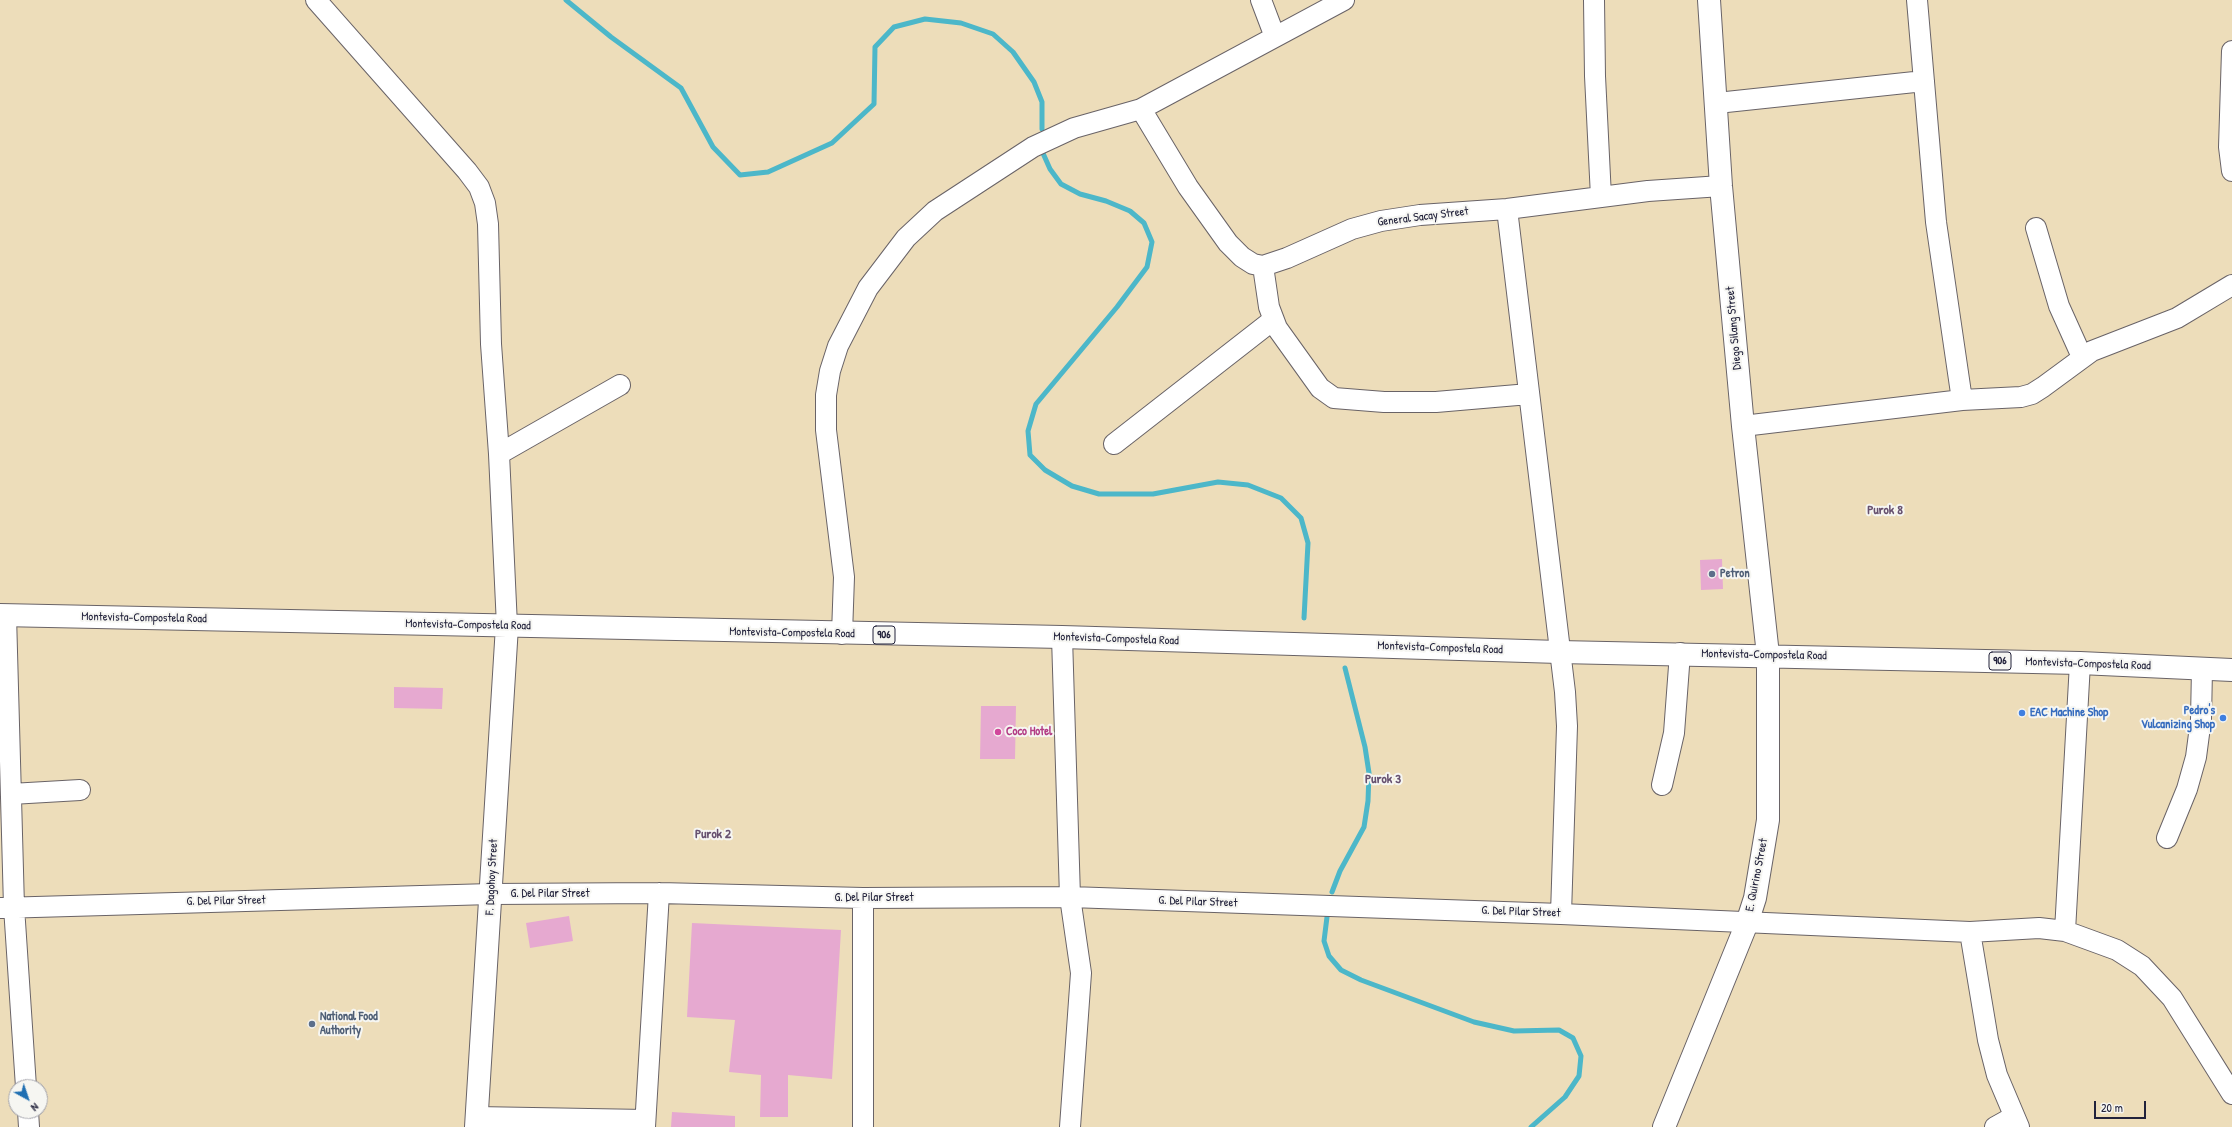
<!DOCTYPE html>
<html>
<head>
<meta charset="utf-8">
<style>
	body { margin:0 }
	#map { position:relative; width:2232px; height:1127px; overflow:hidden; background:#edddba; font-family:"Patrick Hand",sans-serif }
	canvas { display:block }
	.north { position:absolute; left:8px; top:1079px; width:40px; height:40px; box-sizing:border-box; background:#f6f6f2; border:1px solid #a1a1a9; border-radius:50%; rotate:140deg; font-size:11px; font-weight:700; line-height:16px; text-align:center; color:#22223b }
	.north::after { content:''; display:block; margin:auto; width:14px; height:18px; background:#1f6fb2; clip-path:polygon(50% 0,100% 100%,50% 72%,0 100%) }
	.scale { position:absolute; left:2094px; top:1101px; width:52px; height:18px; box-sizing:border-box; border:2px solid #22223b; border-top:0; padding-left:5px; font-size:12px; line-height:14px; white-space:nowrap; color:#22223b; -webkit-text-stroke:3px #f6f6f2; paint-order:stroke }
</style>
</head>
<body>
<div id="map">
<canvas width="2232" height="1127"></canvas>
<div class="north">N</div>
<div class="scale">20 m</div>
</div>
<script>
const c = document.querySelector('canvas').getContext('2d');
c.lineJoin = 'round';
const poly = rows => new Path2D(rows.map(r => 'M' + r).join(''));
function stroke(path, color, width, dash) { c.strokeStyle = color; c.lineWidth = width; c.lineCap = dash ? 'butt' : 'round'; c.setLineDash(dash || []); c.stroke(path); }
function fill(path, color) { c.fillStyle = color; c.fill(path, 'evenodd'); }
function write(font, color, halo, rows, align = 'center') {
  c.font = font + ' "Patrick Hand",sans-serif'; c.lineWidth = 4; c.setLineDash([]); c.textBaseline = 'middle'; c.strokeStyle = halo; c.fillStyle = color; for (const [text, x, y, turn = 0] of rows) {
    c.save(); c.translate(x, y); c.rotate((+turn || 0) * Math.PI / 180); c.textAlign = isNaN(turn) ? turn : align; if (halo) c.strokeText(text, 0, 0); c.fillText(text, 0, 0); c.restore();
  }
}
stroke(poly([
	[566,0,611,37,681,88,713,147,740,175,768,172,832,143,874,104,875,47,894,27,925,19,961,23,993,34,1013,52,1034,82,1042,102,1042,129],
	[1042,151,1050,169,1061,184,1080,194,1106,201,1130,211,1144,223,1152,242,1147,267,1117,307,1036,404,1028,431,1030,455,1045,470,1072,486,1099,494,1153,494,1218,482,1248,485,1281,498,1301,518,1308,543,1304,618],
	[1332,892,1340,871,1364,827,1368,801,1369,773,1365,747,1345,668],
	[1327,917,1324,941,1329,956,1341,970,1361,980,1474,1022,1514,1031,1559,1030,1573,1038,1581,1056,1579,1076,1565,1097,1531,1127]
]), '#4cb7c9', 5);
fill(poly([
	[1722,559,1723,589,1701,590,1700,560],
	[394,687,443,688,442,709,394,708],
	[981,706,1016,706,1015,759,980,759],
	[569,916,573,941,530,948,526,923],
	[692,923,841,930,832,1079,788,1075,788,1117,760,1117,761,1075,729,1072,735,1020,687,1017],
	[672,1112,735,1116,735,1127,671,1127]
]), '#e6a9d0');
const minor = poly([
	[316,0,467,171,479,187,485,203,488,224,491,344,499,454,507,626],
	[1261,0,1275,37],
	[1594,0,1595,76,1601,197],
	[1917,0,1936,222,1962,400],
	[2232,51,2229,147,2232,171],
	[1717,103,1924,81],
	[1141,109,1188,187,1228,243,1242,257,1253,264,1263,266,1287,258,1352,229,1381,221,1420,215,1507,209,1648,191,1721,186],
	[1507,209,1565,692,1567,726,1561,914],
	[2036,228,2059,306,2082,357],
	[1263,266,1269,307,1277,328,1320,388,1334,398,1384,402,1436,402,1529,394],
	[1743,426,1962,400,2021,397,2032,394,2043,387,2092,351,2177,318,2232,285],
	[1114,444,1273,320],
	[499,454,620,385],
	[6,615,14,907,26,1087],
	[842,634,844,577,826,430,826,395,830,371,838,346,868,288,906,238,935,211,1033,147,1074,128,1141,109,1344,0],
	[1062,637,1070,897,1081,973,1070,1127],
	[1662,785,1674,733,1680,653],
	[11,794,80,790],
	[2167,838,2187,789,2196,757,2201,719,2202,669],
	[0,908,491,894,659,893,863,898,1070,897,1561,914,1970,932,2039,928,2065,931,2117,950,2142,966,2172,998,2232,1094],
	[2065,931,2080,663],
	[1970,932,1988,1040,1997,1075,2019,1127],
	[28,1111,29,1127],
	[476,1117,645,1120],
	[645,1127,659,893],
	[863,1127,863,898],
	[1995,1127,2013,1117]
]);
const major = poly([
	[0,615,1062,637,1559,652,2080,663,2232,670],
	[476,1127,507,626],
	[1664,1127,1747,923,1755,898,1768,820,1768,655,1743,426,1721,186,1709,0]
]);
stroke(minor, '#696367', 22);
stroke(major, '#696367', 24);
stroke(minor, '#fff', 20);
stroke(major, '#fff', 22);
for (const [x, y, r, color] of [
	[1712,574,4,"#5c6f8a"],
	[2022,713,4,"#3f7fe0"],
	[2223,718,4,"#3f7fe0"],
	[998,732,4,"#d1479c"],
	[312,1024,4,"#5c6f8a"]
]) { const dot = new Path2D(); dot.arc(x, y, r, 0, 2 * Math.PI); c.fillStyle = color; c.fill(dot); stroke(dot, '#f6f6f2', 1.5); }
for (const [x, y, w] of [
	[884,635,22],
	[2000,661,22]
]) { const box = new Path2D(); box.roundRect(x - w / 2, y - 9, w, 18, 3); c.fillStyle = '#f6f6f2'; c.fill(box); stroke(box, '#22223b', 1); }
write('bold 11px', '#22223b', null, [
	["906",884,635],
	["906",2000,661]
]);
write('12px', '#22223b', '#f6f6f2', [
	["General Sacay Street",1423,217,-7],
	["Diego Silang Street",1734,328,-95],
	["Montevista-Compostela Road",144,618,1],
	["Montevista-Compostela Road",468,625,1],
	["Montevista-Compostela Road",792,633,1],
	["Montevista-Compostela Road",1116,639,2],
	["Montevista-Compostela Road",1440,648,2],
	["Montevista-Compostela Road",1764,655,1],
	["Montevista-Compostela Road",2088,664,2],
	["E. Quirino Street",1757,875,-79],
	["F. Dagohoy Street",492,877,-87],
	["G. Del Pilar Street",550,894],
	["G. Del Pilar Street",874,898],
	["G. Del Pilar Street",226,901,-1],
	["G. Del Pilar Street",1198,902,2],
	["G. Del Pilar Street",1521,912,2]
]);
write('bold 12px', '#4e5e75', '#f6f6f2', [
	["Petron",1720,574],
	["National Food",320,1017],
	["Authority",320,1031]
], 'left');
write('bold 12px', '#366cbe', '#f6f6f2', [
	["Pedro's",2215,711],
	["Vulcanizing Shop",2215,725],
	["EAC Machine Shop",2030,713,"left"]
], 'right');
write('bold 12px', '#b23c85', '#f6f6f2', [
	["Coco Hotel",1006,732]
], 'left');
write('bold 13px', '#67516f', '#f6f6f2', [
	["Purok 8",1885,511],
	["Purok 3",1383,780],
	["Purok 2",713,835]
]);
</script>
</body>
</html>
